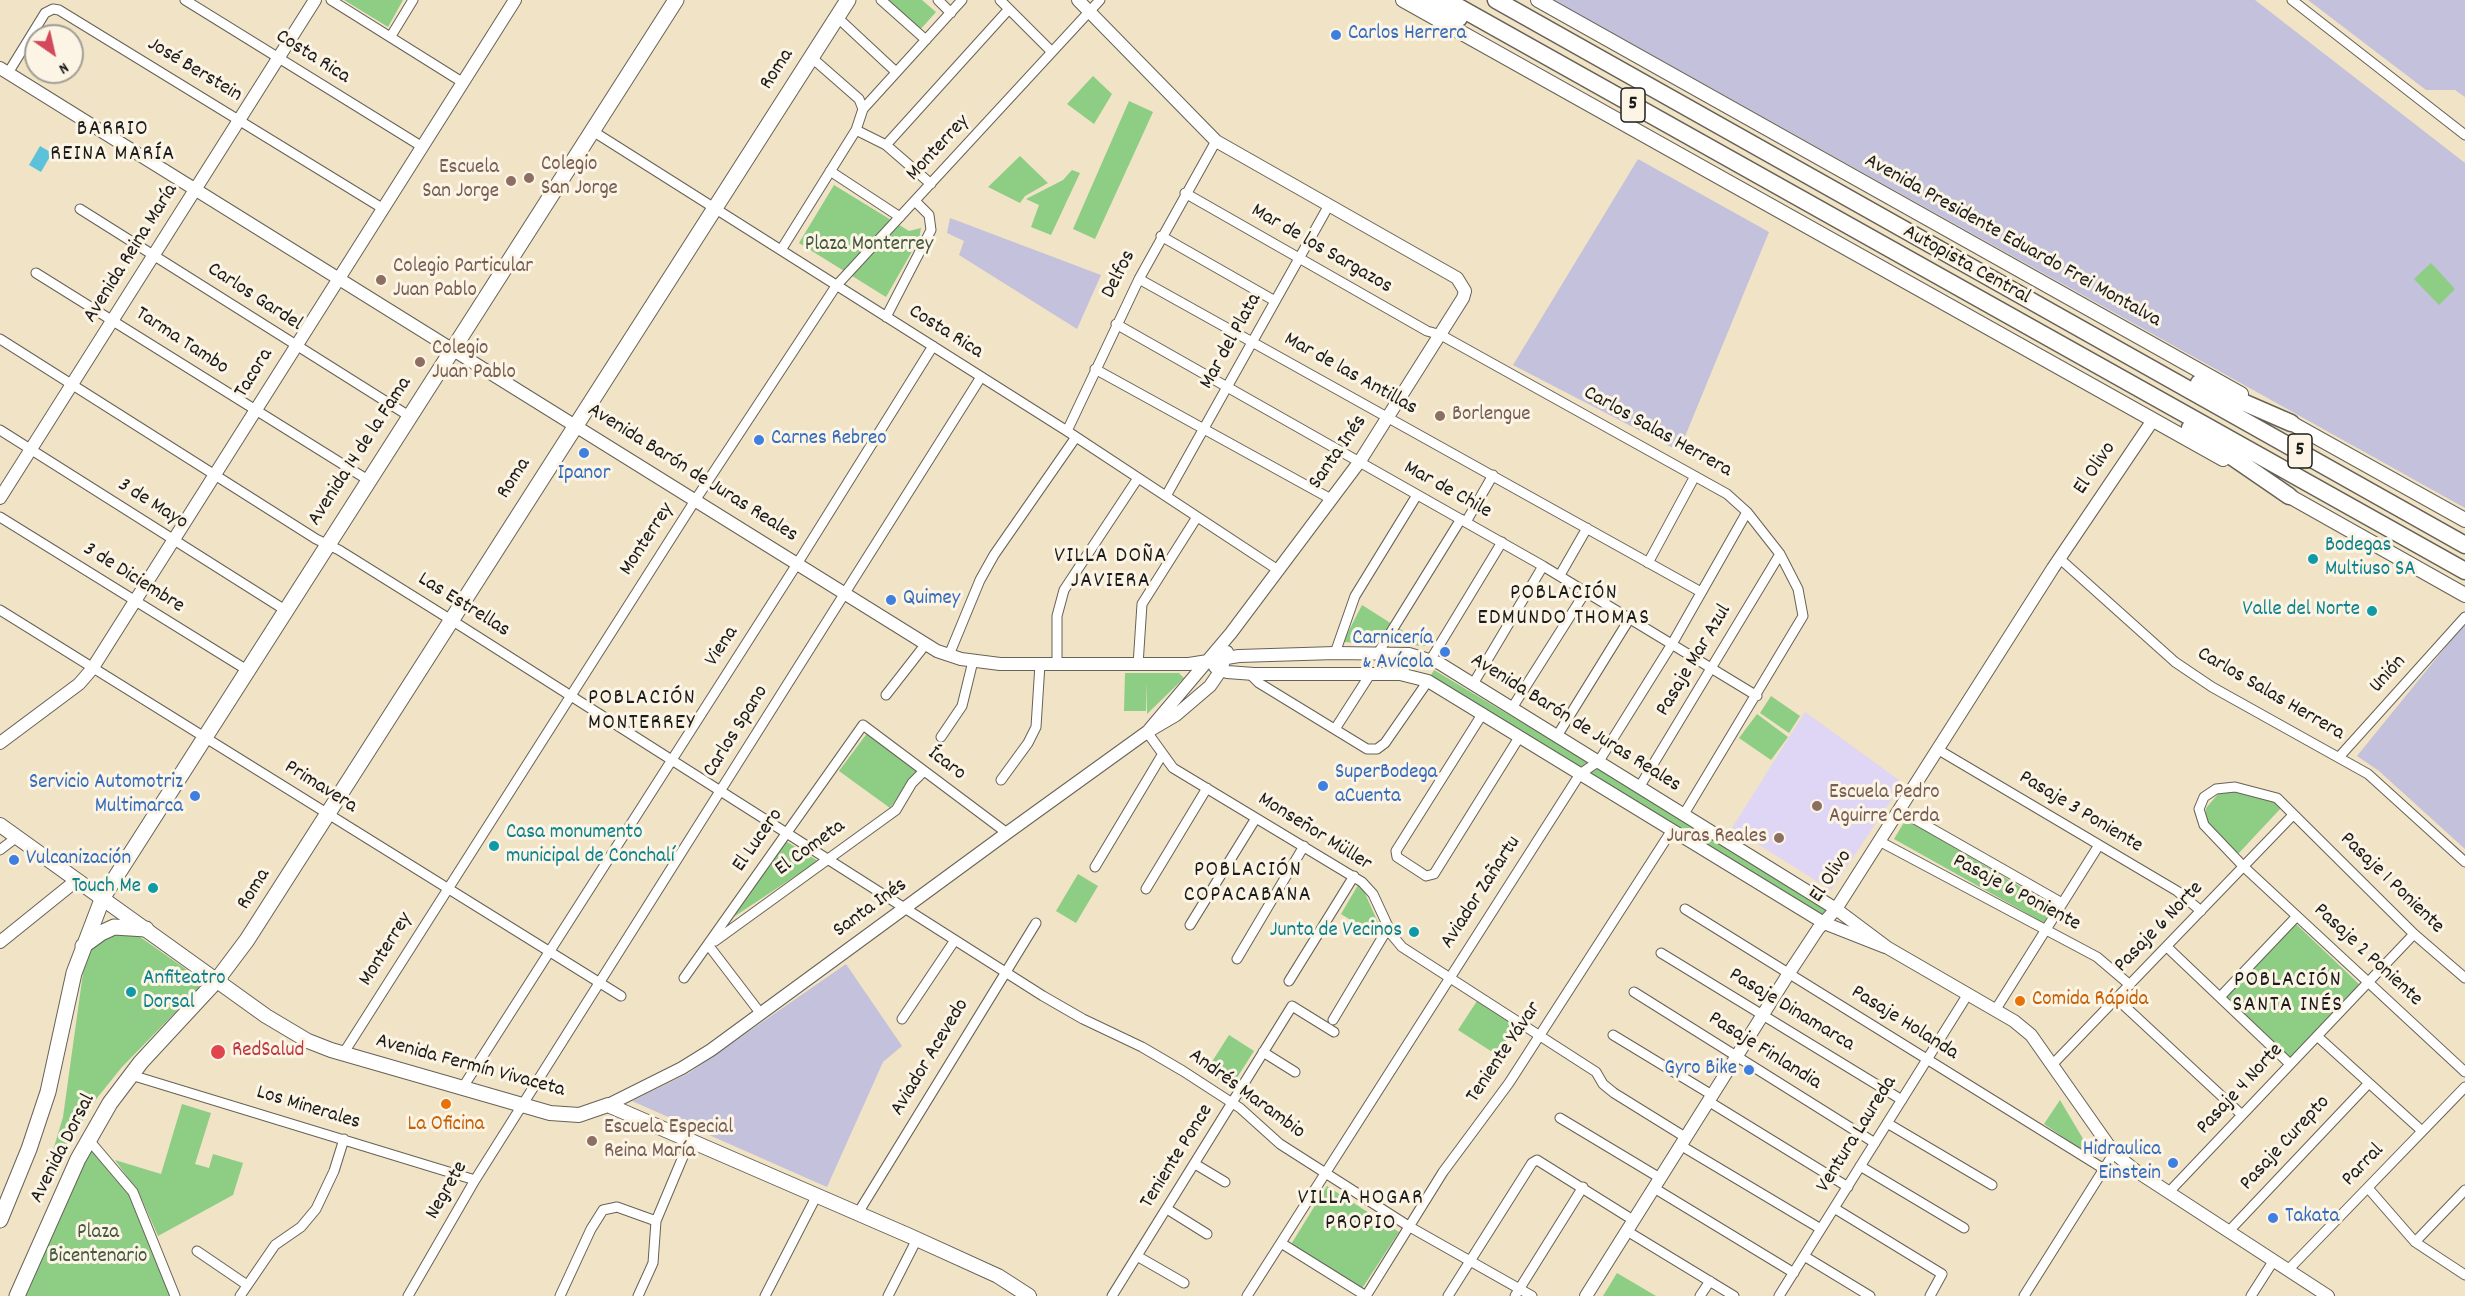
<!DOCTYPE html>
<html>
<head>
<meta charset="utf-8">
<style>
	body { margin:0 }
	#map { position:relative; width:2465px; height:1296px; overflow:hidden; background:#f1e3c5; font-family:Dekko,sans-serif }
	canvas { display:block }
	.north { position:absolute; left:24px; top:24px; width:60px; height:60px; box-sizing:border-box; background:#fcf5e5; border:2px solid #a29e95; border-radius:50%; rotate:146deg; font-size:16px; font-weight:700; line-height:24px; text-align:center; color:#1c1c1c }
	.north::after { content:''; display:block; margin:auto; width:21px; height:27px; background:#d1495b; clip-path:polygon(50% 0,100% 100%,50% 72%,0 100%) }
</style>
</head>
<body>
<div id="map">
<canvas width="2465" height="1296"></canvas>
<div class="north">N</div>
</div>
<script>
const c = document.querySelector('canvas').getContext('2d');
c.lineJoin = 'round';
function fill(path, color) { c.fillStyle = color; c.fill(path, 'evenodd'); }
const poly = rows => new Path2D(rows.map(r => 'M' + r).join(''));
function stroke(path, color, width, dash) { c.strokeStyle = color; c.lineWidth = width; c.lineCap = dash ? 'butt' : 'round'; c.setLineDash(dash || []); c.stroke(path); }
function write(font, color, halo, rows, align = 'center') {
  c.font = font + ' Dekko,sans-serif'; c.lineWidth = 6; c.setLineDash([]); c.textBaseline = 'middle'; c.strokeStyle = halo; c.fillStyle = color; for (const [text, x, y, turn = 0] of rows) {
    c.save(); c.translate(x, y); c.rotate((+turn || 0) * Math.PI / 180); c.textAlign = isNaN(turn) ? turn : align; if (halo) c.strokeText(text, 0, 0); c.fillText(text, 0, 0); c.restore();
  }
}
fill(poly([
	[1805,712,1903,783,1831,890,1732,828]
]), '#dfd5f5');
fill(poly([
	[1553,0,2255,0,2465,163,2465,508],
	[2308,0,2465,0,2465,97,2455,90,2426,90],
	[1638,159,1769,232,1679,451,1513,365],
	[950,218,1101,275,1077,329,959,255,964,241,947,233],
	[2465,623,2465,849,2379,771,2357,756],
	[846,964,902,1046,883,1062,827,1187,632,1101,689,1073]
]), '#c3c1db');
fill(poly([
	[344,0,403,0,388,27],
	[889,0,922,0,936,12,919,31,887,2],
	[1093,76,1112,94,1094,124,1067,104],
	[1129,101,1153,112,1095,239,1073,229],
	[1020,156,1048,183,1025,196,1020,203,988,187],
	[1072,170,1080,173,1051,235,1031,227,1039,205,1026,199,1063,180],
	[834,185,909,231,921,228,919,239,886,297,799,243],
	[2431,263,2455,289,2439,305,2414,279],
	[1362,605,1427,646,1343,642],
	[1434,670,1685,820,1828,907,1822,915,1639,805,1430,677],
	[1125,673,1179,673,1184,678,1147,714,1147,682,1146,711,1124,711],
	[1771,696,1800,716,1789,733,1760,713],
	[1757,714,1788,737,1771,760,1739,738],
	[868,732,918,769,890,808,839,771],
	[2236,790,2268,796,2281,808,2238,854,2205,820,2206,808,2219,793],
	[1906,819,2053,906,2044,923,1894,839],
	[784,840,818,861,729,920],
	[1078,874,1098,886,1076,923,1056,911],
	[1358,885,1363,889,1381,929,1378,937,1341,914],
	[2296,924,2360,985,2290,1058,2226,997],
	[133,932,197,977,199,988,122,1067,97,1098,63,1152,51,1157,63,1117,83,973,90,947,104,934],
	[1477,1001,1516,1025,1497,1055,1458,1030],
	[1229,1035,1254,1051,1231,1087,1206,1071],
	[2060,1100,2095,1159,2044,1124],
	[182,1104,211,1113,195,1164,209,1168,213,1154,243,1163,233,1195,158,1236,139,1193,115,1160,161,1174],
	[89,1148,111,1170,133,1199,170,1296,22,1296],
	[1327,1186,1399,1232,1361,1290,1290,1246],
	[1617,1273,1656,1296,1603,1296]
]), '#8dcd84');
fill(poly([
	[40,146,52,153,41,172,29,165]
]), '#5cc2da');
const minor = poly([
	[185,0,421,146],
	[331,0,462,82],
	[881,0,926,40],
	[938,0,951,13],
	[1000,0,1052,52],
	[2292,0,2465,135],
	[837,17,896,72],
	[391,36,413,0],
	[8,73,45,13,53,9,59,10,382,208],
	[863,109,962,0],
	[591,130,1067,431,1278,570],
	[856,130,886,145,931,184],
	[886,145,1009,9],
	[830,171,900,217],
	[1185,193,1427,331,1441,335,1727,494,1747,512,1780,554,1798,589,1803,616,1684,814],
	[80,209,409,416],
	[1161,236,1275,301],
	[781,250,856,130,863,109,859,99,811,57],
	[36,273,368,480],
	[1139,279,1701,592],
	[886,317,931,230,929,215,915,201],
	[1116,324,1543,566,1757,696],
	[0,339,316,539,339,550,464,628,1043,996,1083,1019,1142,1047,1183,1071,1240,1108,1280,1144,1410,1227,1532,1296],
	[1095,369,1331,499],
	[0,430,285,610],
	[1067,431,1139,279,1216,141],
	[1166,496,1329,205],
	[0,517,247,670],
	[1466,522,1493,475],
	[2059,558,2175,662,2212,687,2368,774,2465,862],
	[1648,563,1695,476],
	[1560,575,1587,528],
	[0,610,621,996],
	[1335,653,1355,596,1417,495],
	[1378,653,1461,519],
	[949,655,980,580,994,555,1076,437],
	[1431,659,1502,542],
	[1057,664,1057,616,1064,590,1138,478],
	[1138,665,1142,604,1197,517],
	[1250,674,1259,683,1367,749,1377,749,1385,743,1428,681],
	[1473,684,1543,566],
	[886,695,925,645],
	[1512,708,1586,591],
	[1483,713,1396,851,1397,857,1426,876,1434,874,1520,736],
	[1335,729,1371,673],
	[1147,732,1173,768,1362,882,1373,894,1392,935,1402,947,1596,1072,1603,1084,1614,1093,1685,1137],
	[1557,736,1630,618],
	[941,737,962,706,973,661],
	[1937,749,2177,891,2201,911],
	[2340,756,2465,617],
	[1001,780,1028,743,1036,727,1040,664],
	[1640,786,1780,554],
	[1899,810,2062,903],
	[1879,841,2097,957,2130,985],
	[0,850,17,837],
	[1095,867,1162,755],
	[1146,889,1207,788],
	[1685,909,2104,1169],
	[1190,925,1256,818],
	[715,941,896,810,912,783,924,771],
	[709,946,761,1014],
	[2167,947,2290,1064],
	[1661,953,1902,1100],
	[1237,959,1304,846],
	[684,978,863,725,1007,833],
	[2465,978,2414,934,2277,798,2235,787,2216,789,2204,797,2199,809,2204,825,2244,867,2465,1072],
	[1289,981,1354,876],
	[1634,992,1875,1143],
	[2220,997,2297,916],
	[2117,999,2242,1115],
	[1996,1009,2099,845],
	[902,1019,955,940],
	[1333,1020,1388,928],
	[1613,1035,1712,1095],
	[2317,1036,2422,1131],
	[1263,1052,1295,1072],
	[343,1054,696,499,836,286,1100,0],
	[2052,1065,2293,815],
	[131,1075,475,1180],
	[463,1087,797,564,933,346],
	[1708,1101,1848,1187],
	[1560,1118,1660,1178],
	[1887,1123,1992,1185],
	[88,1139,133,1192,175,1296],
	[1680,1145,1821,1229],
	[1195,1164,1225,1182],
	[1860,1166,1964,1228],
	[1654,1188,1794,1273],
	[2368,1188,2415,1242,2465,1275],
	[2169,1192,2414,934],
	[1834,1208,1942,1274,1930,1296],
	[1167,1209,1207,1234],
	[858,1213,1036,923],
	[1627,1231,1734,1296],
	[2229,1231,2369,1083],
	[2415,1242,2465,1190],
	[1281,1243,1366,1296],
	[197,1251,247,1285],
	[1137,1256,1184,1283],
	[1804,1256,1870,1296],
	[2288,1270,2465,1087],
	[240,1296,275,1245,301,1227,316,1209,334,1171,344,1139],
	[408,1296,475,1180,981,377],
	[560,1296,591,1229,603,1210,617,1207,656,1221],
	[638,1296,653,1263,656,1221,690,1140],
	[765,1296,817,1195],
	[888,1296,917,1239],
	[1112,1296,1292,1006,1334,1032],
	[1247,1296,1580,774,1599,761,1672,644,1747,512],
	[1366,1296,1443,1172,1509,1083,1672,830],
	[1448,1296,1532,1163,1537,1160,1633,1220],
	[1515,1296,1583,1187],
	[1700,1296,1710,1281],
	[1779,1296,1968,994],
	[2024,1296,2114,1153],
	[2251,1296,2274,1260]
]);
const tertiary = poly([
	[1078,0,1216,141,1457,278,1465,291,1463,298,1360,461,1231,633,1149,730],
	[0,68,937,651,961,659,1000,664,1189,664,1239,656,1335,653,1409,654,1439,663,1836,909,1888,948,2014,1021,2031,1035,2114,1153,2136,1171,2328,1296],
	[0,498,315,0],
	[1215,667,1227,672,1254,674,1400,674,1428,681,1824,923,1885,947],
	[0,743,79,684,92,669,515,0],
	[0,942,77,880],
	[608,1105,682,1068,711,1050,1007,833,1147,732,1176,715,1210,686,1221,670,1227,652],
	[1586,1296,1789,973,1818,929,1836,909,2053,568,2153,420]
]);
const secondary = poly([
	[1403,0,2223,459],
	[1538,0,2241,394],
	[2284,419,2465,520],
	[2282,492,2465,595],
	[0,825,266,1016,308,1041,331,1050,550,1113,579,1115,608,1105,910,1236,998,1276,1029,1296]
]);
const primary = poly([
	[83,946,101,933,114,927,146,929],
	[0,1220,29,1149,48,1092,74,973,103,897,676,0],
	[17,1296,78,1159,110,1103,141,1062,217,980,247,940,848,0]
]);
const motorway = poly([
	[1419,0,1459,18],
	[1446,0,2465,571],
	[1496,0,2465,545],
	[2199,383,2291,423],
	[2190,428,2289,496]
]);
stroke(minor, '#676257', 11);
stroke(tertiary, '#676257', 14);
stroke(secondary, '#676257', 16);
stroke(primary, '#676257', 17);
stroke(motorway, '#676257', 19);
stroke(minor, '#fff', 9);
stroke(tertiary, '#fff', 12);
stroke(secondary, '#fff', 14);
stroke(primary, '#fff', 15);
stroke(motorway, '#fff', 16);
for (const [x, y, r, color] of [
	[1336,35,6,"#3f7fe0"],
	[529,178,6,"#8d6e63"],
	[511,181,6,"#8d6e63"],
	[381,280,6,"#8d6e63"],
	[420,362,6,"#8d6e63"],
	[1440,416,6,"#8d6e63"],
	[759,440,6,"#3f7fe0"],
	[584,453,6,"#3f7fe0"],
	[2313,559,6,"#0f9aa8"],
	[891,600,6,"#3f7fe0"],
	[2372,611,6,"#0f9aa8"],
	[1445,652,6,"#3f7fe0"],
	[1323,786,6,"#3f7fe0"],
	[195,796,6,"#3f7fe0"],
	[1817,806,6,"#8d6e63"],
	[1779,838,6,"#8d6e63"],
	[494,846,6,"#0f9aa8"],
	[14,860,6,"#3f7fe0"],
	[153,888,6,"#0f9aa8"],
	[1414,932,6,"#0f9aa8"],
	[131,992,6,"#0f9aa8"],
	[2020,1001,6,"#e8710a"],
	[218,1052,8,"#e0444e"],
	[1749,1070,6,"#3f7fe0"],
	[446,1104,6,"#e8710a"],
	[592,1141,6,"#8d6e63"],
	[2173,1163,6,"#3f7fe0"],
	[2273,1218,6,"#3f7fe0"]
]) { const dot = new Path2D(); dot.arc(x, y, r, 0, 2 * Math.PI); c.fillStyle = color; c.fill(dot); stroke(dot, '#fcf5e5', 2); }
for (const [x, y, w] of [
	[1633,105,24],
	[2300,451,24]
]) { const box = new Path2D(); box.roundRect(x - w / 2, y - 17, w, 34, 4.5); c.fillStyle = '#fcf5e5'; c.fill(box); stroke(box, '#1c1c1c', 1.5); }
write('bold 20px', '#1c1c1c', null, [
	["5",1633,105],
	["5",2300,451]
]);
write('21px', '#366cbe', '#fcf5e5', [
	["Carlos Herrera",1348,35],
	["Carnes Rebreo",771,440],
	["Ipanor",584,475,"center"],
	["Quimey",903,600],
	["Carnicería",1433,640,"right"],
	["& Avícola",1433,664,"right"],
	["SuperBodega",1335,774],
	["aCuenta",1335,798],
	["Servicio Automotriz",183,784,"right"],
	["Multimarca",183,808,"right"],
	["Vulcanización",26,860],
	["Gyro Bike",1737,1070,"right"],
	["Hidraulica",2161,1151,"right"],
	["Einstein",2161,1175,"right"],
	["Takata",2285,1218]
], 'left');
write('21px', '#1c1c1c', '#fcf5e5', [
	["Costa Rica",312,58,32],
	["Roma",778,70,-57],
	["José Berstein",194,71,31],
	["Monterrey",939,149,-47],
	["Avenida Presidente Eduardo Frei Montalva",2012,242,29],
	["Mar de los Sargazos",1321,250,30],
	["Avenida Reina María",132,254,-58],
	["Autopista Central",1966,266,29],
	["Delfos",1120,275,-63],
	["Carlos Gardel",254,298,33],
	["Costa Rica",945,333,32],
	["Tarma Tambo",181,342,33],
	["Mar del Plata",1232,342,-61],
	["Tacora",255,374,-58],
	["Mar de las Antillas",1350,375,29],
	["Carlos Salas Herrera",1657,433,29],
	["Avenida 14 de la Fama",361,452,-57],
	["Santa Inés",1339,453,-55],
	["El Olivo",2096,469,-56],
	["Avenida Barón de Juras Reales",692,474,32],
	["Roma",515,479,-57],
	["Mar de Chile",1447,491,29],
	["3 de Mayo",152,505,32],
	["Monterrey",648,540,-57],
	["3 de Diciembre",133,579,32],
	["Las Estrellas",463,606,32],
	["Viena",723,647,-57],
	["Pasaje Mar Azul",1695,661,-59],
	["Unión",2389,675,-48],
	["Carlos Salas Herrera",2270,695,30],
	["Avenida Barón de Juras Reales",1575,724,32],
	["Carlos Spano",737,732,-58],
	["Ícaro",946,765,37],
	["Primavera",320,788,32],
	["Pasaje 3 Poniente",2080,813,31],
	["Monseñor Müller",1314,833,32],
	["El Lucero",759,841,-55],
	["El Cometa",811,849,-36],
	["El Olivo",1832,877,-56],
	["Pasaje 1 Poniente",2391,884,44],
	["Roma",255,890,-58],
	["Aviador Zañartu",1482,893,-57],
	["Pasaje 6 Poniente",2016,894,28],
	["Santa Inés",871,909,-36],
	["Pasaje 6 Norte",2160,928,-46],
	["Monterrey",387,950,-58],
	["Pasaje 2 Poniente",2367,956,43],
	["Pasaje Dinamarca",1791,1011,31],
	["Pasaje Holanda",1904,1024,32],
	["Pasaje Finlandia",1764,1052,32],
	["Teniente Yávar",1505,1053,-56],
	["Aviador Acevedo",931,1058,-59],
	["Avenida Fermín Vivaceta",470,1067,15],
	["Pasaje 4 Norte",2241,1090,-47],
	["Andrés Marambio",1246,1095,36],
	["Los Minerales",308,1109,17],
	["Ventura Laureda",1858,1135,-58],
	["Pasaje Curepto",2286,1144,-47],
	["Avenida Dorsal",64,1149,-63],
	["Teniente Ponce",1178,1157,-58],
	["Parral",2364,1166,-46],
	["Negrete",448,1191,-60]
]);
write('21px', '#785e54', '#fcf5e5', [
	["Colegio",541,166],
	["San Jorge",541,190],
	["Escuela",499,169,"right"],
	["San Jorge",499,193,"right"],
	["Colegio Particular",393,268],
	["Juan Pablo",393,292],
	["Colegio",432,350],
	["Juan Pablo",432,374],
	["Borlengue",1452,416],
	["Escuela Pedro",1829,794],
	["Aguirre Cerda",1829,818],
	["Juras Reales",1767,838,"right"],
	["Escuela Especial",604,1129],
	["Reina María",604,1153]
], 'left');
write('21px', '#445a40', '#fcf5e5', [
	["Plaza Monterrey",869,246],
	["Plaza",98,1234],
	["Bicentenario",98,1258]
]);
write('21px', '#0d838f', '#fcf5e5', [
	["Bodegas",2325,547],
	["Multiuso SA",2325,571],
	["Valle del Norte",2360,611,"right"],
	["Casa monumento",506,834],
	["municipal de Conchalí",506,858],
	["Touch Me",141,888,"right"],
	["Junta de Vecinos",1402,932,"right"],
	["Anfiteatro",143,980],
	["Dorsal",143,1004]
], 'left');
write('21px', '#c56008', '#fcf5e5', [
	["Comida Rápida",2032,1001],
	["La Oficina",446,1126,"center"]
], 'left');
write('21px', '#be3a42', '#fcf5e5', [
	["RedSalud",232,1052]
], 'left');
c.letterSpacing = '1.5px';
write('22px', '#1c1c1c', '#fcf5e5', [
	["BARRIO",113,131],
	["REINA MARÍA",113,156],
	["VILLA DOÑA",1111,558],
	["JAVIERA",1111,583],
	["POBLACIÓN",1564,595],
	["EDMUNDO THOMAS",1564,620],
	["POBLACIÓN",642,700],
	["MONTERREY",642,725],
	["POBLACIÓN",1248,872],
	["COPACABANA",1248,897],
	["POBLACIÓN",2288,982],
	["SANTA INÉS",2288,1007],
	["VILLA HOGAR",1361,1200],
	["PROPIO",1361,1225]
]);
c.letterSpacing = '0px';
</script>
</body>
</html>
